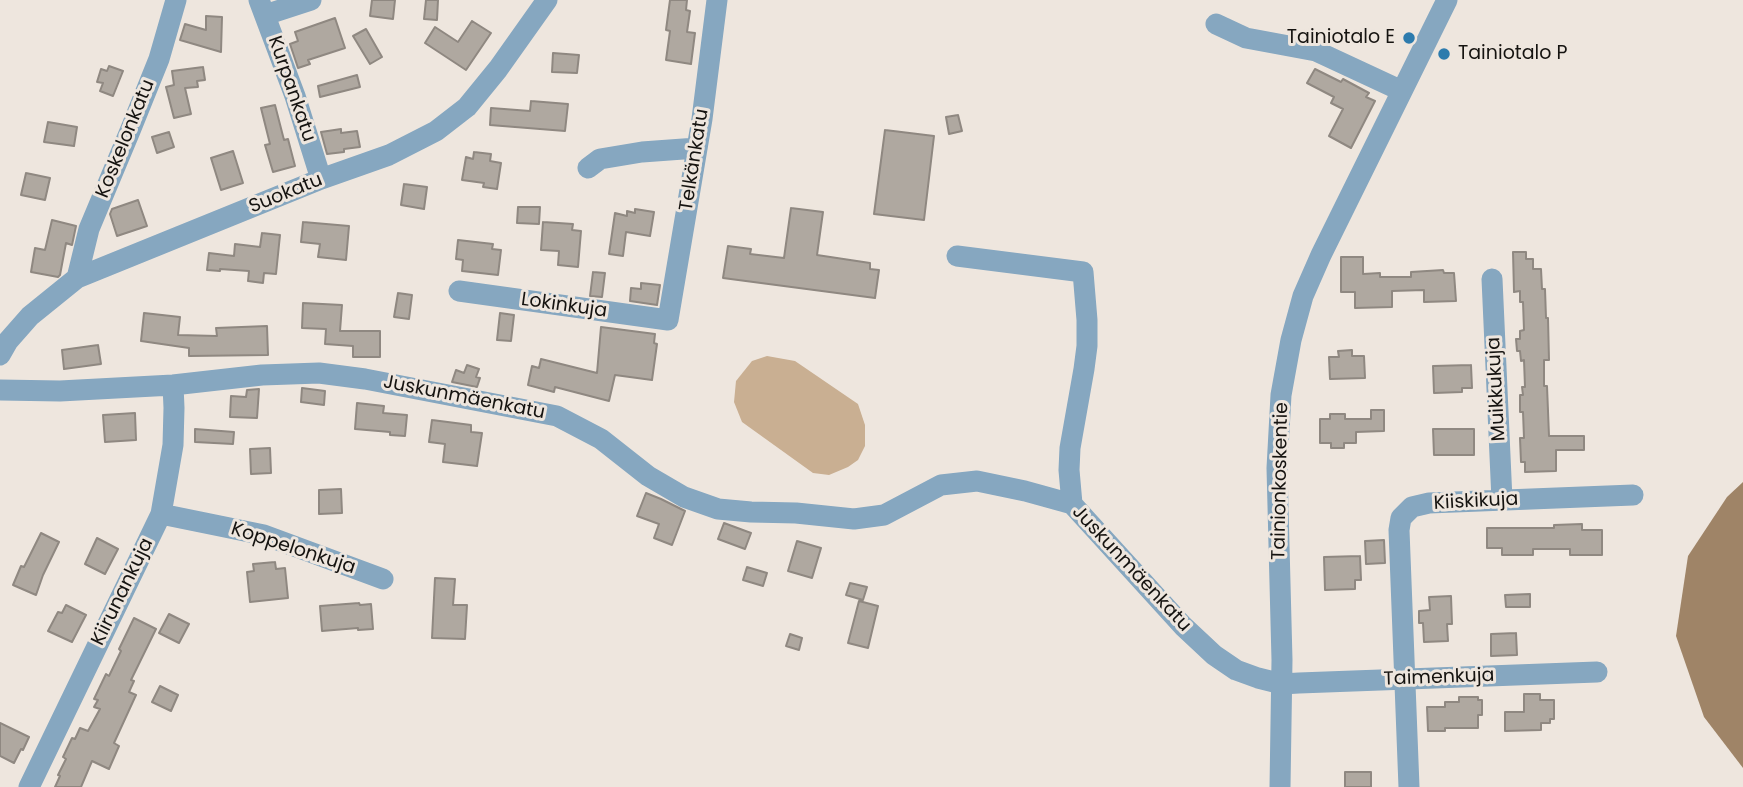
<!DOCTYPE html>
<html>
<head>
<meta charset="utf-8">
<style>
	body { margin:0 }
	canvas { display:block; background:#eee6de }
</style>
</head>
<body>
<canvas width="1743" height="787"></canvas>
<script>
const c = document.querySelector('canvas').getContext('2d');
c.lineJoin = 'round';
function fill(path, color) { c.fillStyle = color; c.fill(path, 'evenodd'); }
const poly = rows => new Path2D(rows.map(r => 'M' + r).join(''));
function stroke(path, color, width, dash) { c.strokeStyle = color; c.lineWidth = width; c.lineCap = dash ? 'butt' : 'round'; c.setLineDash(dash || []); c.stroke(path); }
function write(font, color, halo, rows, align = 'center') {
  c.font = font + ' Poppins,sans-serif'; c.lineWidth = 6; c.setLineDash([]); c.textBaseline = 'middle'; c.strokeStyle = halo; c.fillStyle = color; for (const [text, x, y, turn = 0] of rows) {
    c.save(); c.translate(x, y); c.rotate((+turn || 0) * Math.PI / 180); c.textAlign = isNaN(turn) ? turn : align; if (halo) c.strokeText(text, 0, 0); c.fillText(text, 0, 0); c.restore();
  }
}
fill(poly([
	[767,356,795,361,858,404,865,425,865,446,858,460,848,467,829,475,813,473,742,422,734,402,736,381,752,361]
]), '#c9af92');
fill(poly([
	[1743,482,1743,768,1704,717,1676,636,1688,556,1727,497]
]), '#9f8467');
const building = poly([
	[372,0,395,0,393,19,370,16,372,0],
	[426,0,438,0,437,20,424,19,426,0],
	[670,0,687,0,686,10,690,11,687,32,695,33,691,64,666,60,670,31,666,30,670,0],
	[206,16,222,17,221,52,180,40,185,24,206,30,206,16],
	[335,18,345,48,308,60,310,64,298,68,290,44,298,41,295,32,335,18],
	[472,21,491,33,466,70,425,43,435,27,458,42,472,21],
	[366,29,382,57,370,64,353,36,366,29],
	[553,53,579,55,577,73,552,72,553,53],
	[109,66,123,71,113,96,100,91,103,83,97,82,101,69,107,71,109,66],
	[203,67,205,80,197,81,198,87,185,88,191,114,174,118,166,87,174,85,172,71,203,67],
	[1315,69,1341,82,1343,79,1369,93,1366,97,1375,101,1351,148,1329,136,1343,109,1331,103,1334,97,1307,83,1315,69],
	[357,75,360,87,320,97,318,86,357,75],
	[531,101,568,104,565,131,490,125,491,108,530,111,531,101],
	[275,105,284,140,288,139,295,166,273,172,265,145,270,144,261,108,275,105],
	[958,115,962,131,949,134,946,117,958,115],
	[48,122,77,127,74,146,44,142,48,122],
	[341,129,341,133,357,131,360,147,344,149,344,152,327,154,321,132,341,129],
	[885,130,934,136,924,220,874,214,885,130],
	[169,132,174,147,157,153,152,137,169,132],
	[233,151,243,183,221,190,211,158,233,151],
	[474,152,491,154,490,161,501,163,497,189,483,187,484,183,462,180,466,157,473,159,474,152],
	[26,173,50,178,45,200,21,195,26,173],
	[404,184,427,187,424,209,401,205,404,184],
	[138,200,147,226,117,236,110,214,112,209,138,200],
	[518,207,540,207,539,224,517,223,518,207],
	[791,208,823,212,817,255,870,263,870,269,879,270,875,298,723,278,728,246,751,249,750,254,784,258,791,208],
	[635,209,654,212,650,236,626,232,623,256,609,254,615,213,627,216,627,211,635,213,635,209],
	[52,220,76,226,72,245,66,243,60,275,58,277,31,272,35,248,45,250,52,220],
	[303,222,349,226,346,260,318,257,320,244,301,242,303,222],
	[543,222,573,224,572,230,581,231,578,267,558,265,559,251,541,250,543,222],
	[262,233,280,235,276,274,264,273,263,283,248,281,249,271,220,269,220,271,207,270,209,253,234,256,235,244,260,247,262,233],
	[458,240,493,244,492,249,501,250,498,275,462,271,463,260,456,259,458,240],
	[1513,252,1526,252,1526,259,1533,259,1533,269,1541,269,1542,289,1545,289,1546,318,1548,318,1549,360,1544,360,1544,386,1547,386,1549,436,1584,436,1584,450,1556,450,1556,471,1525,472,1525,462,1521,462,1520,438,1524,438,1523,412,1520,412,1520,395,1523,395,1522,387,1525,387,1524,360,1521,361,1520,351,1517,351,1516,339,1520,339,1520,331,1524,330,1523,302,1520,302,1520,291,1514,292,1513,252],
	[1341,257,1363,257,1363,274,1380,273,1380,277,1411,277,1411,272,1443,270,1444,273,1454,273,1456,301,1424,302,1424,290,1392,291,1392,307,1355,308,1355,292,1341,292,1341,257],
	[593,272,605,273,602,297,590,296,593,272],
	[641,283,660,285,657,305,630,301,631,288,641,289,641,283],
	[398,293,412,295,409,319,394,317,398,293],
	[303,303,342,305,340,331,380,331,380,357,353,357,353,346,325,344,326,329,302,328,303,303],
	[144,313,180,317,178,335,217,336,216,328,267,326,268,355,189,356,189,348,141,341,144,313],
	[500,313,514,315,511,341,497,340,500,313],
	[601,327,655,334,654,343,657,344,652,380,615,375,609,401,555,387,554,392,528,385,532,366,539,368,541,359,597,373,601,327],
	[98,345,101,364,64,369,62,350,98,345],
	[1352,350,1352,356,1364,356,1365,378,1330,379,1329,357,1339,357,1338,351,1352,350],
	[467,365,479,369,476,377,480,378,477,387,452,382,456,370,464,373,467,365],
	[1471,365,1472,388,1462,388,1462,392,1434,393,1433,366,1471,365],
	[302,388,325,391,324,405,301,402,302,388],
	[259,389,257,418,230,417,231,396,246,397,247,390,259,389],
	[357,403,384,406,383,413,407,415,405,436,390,435,390,432,355,429,357,403],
	[1371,410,1384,410,1384,431,1356,432,1356,443,1344,443,1344,448,1331,448,1331,443,1320,443,1320,419,1330,419,1330,414,1345,414,1345,419,1371,419,1371,410],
	[135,413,136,440,105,442,103,415,135,413],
	[432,420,471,425,471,432,482,433,477,466,443,462,445,444,429,442,432,420],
	[195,429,234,432,233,444,195,442,195,429],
	[1433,429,1474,429,1474,455,1434,455,1433,429],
	[270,448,271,473,251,474,250,449,270,448],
	[341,489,342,513,319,514,319,490,341,489],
	[646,493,661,499,685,511,672,545,654,538,659,524,637,516,646,493],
	[724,523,751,533,745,549,718,539,724,523],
	[1582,524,1582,530,1602,530,1602,555,1570,555,1570,549,1533,549,1533,555,1502,555,1502,548,1487,548,1487,528,1554,528,1554,525,1582,524],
	[41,533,59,542,43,575,36,595,13,585,21,566,24,567,41,533],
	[97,538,118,549,105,574,85,564,97,538],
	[1384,540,1385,563,1366,564,1365,541,1384,540],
	[797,541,821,548,812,578,788,571,797,541],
	[1360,556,1361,580,1355,580,1355,589,1325,590,1324,557,1360,556],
	[275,562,276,569,285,568,288,598,250,602,247,572,254,571,253,564,275,562],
	[747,567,767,573,763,586,743,580,747,567],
	[435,578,455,579,453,605,467,605,465,639,432,638,435,578],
	[850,583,867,587,863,600,846,595,850,583],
	[1530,594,1530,607,1506,607,1505,595,1530,594],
	[1451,596,1452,624,1447,624,1448,641,1424,642,1423,623,1419,623,1419,611,1430,610,1429,597,1451,596],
	[859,601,878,606,868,648,848,643,859,601],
	[359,603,360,605,371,604,373,629,358,630,358,628,322,631,320,606,359,603],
	[66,605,86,615,72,642,48,631,58,612,62,613,66,605],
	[169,614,189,624,179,643,159,633,169,614],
	[134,618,156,629,131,680,134,681,129,692,136,695,114,743,119,746,109,769,92,761,81,787,55,787,60,776,58,775,66,759,63,757,72,738,75,739,80,728,88,731,100,709,94,707,98,700,94,699,106,674,109,676,121,651,119,649,134,618],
	[1516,633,1517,655,1491,656,1491,634,1516,633],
	[790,634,802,638,799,650,786,646,790,634],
	[160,686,178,695,171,711,152,702,160,686],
	[1524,694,1540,694,1540,700,1554,700,1554,719,1550,719,1550,723,1541,723,1541,730,1505,731,1505,712,1524,712,1524,694],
	[1459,697,1478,697,1478,700,1482,700,1482,715,1478,715,1478,728,1445,728,1445,731,1428,731,1427,707,1445,707,1445,702,1459,702,1459,697],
	[0,723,29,737,23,750,21,749,14,763,0,756,0,723],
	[1345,772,1371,772,1371,787,1345,787,1345,772]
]);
fill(building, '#afa8a0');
stroke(building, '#8f8881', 2);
stroke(poly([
	[259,0,295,96,321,179],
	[265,15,311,0],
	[1216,24,1246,38,1316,51,1402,91],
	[588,168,600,159,642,152,697,148],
	[957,256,1083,272,1087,320,1087,346,1084,369,1070,448,1069,470,1072,504],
	[77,278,89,229,130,131,159,59,176,0],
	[1492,279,1502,500],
	[459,291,668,320,702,119,717,0],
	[0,355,8,341,30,316,77,278,321,179,389,155,436,131,467,107,498,69,547,0],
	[0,390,60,391,173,385,262,375,319,373,365,379,557,416,601,439,648,476,684,497,718,509,751,512,796,513,854,519,884,515,941,485,977,481,1025,491,1072,504,1183,626,1214,655,1236,670,1258,678,1282,684,1299,683,1597,672],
	[161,514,264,535,383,579],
	[29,787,161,514,173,445,174,408,173,385],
	[1280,787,1282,660,1277,468,1281,395,1291,340,1303,296,1321,255,1447,0],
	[1409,787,1399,530,1401,518,1412,507,1429,503,1633,495]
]), '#86a7c0', 21);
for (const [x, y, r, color] of [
	[1409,38,7,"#2d7bad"],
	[1444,54,7,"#2d7bad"]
]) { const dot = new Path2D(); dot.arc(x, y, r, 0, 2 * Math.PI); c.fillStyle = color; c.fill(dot); stroke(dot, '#eee6de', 2.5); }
write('19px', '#151310', '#eee6de', [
	["Tainiotalo E",1395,38],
	["Tainiotalo P",1458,54,"left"]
], 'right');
write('19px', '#151310', '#eee6de', [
	["Kurpankatu",291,89,71],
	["Koskelonkatu",126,139,-68],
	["Telkänkatu",695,160,-81],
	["Suokatu",286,194,-22],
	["Lokinkuja",564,306,8],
	["Muikkukuja",1497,389,-93],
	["Juskunmäenkatu",464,398,11],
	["Tainionkoskentie",1281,481,-89],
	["Kiiskikuja",1476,502,-3],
	["Koppelonkuja",293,549,18],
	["Juskunmäenkatu",1131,569,47],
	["Kiirunankuja",123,592,-64],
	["Taimenkuja",1439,678,-2]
]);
</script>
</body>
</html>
